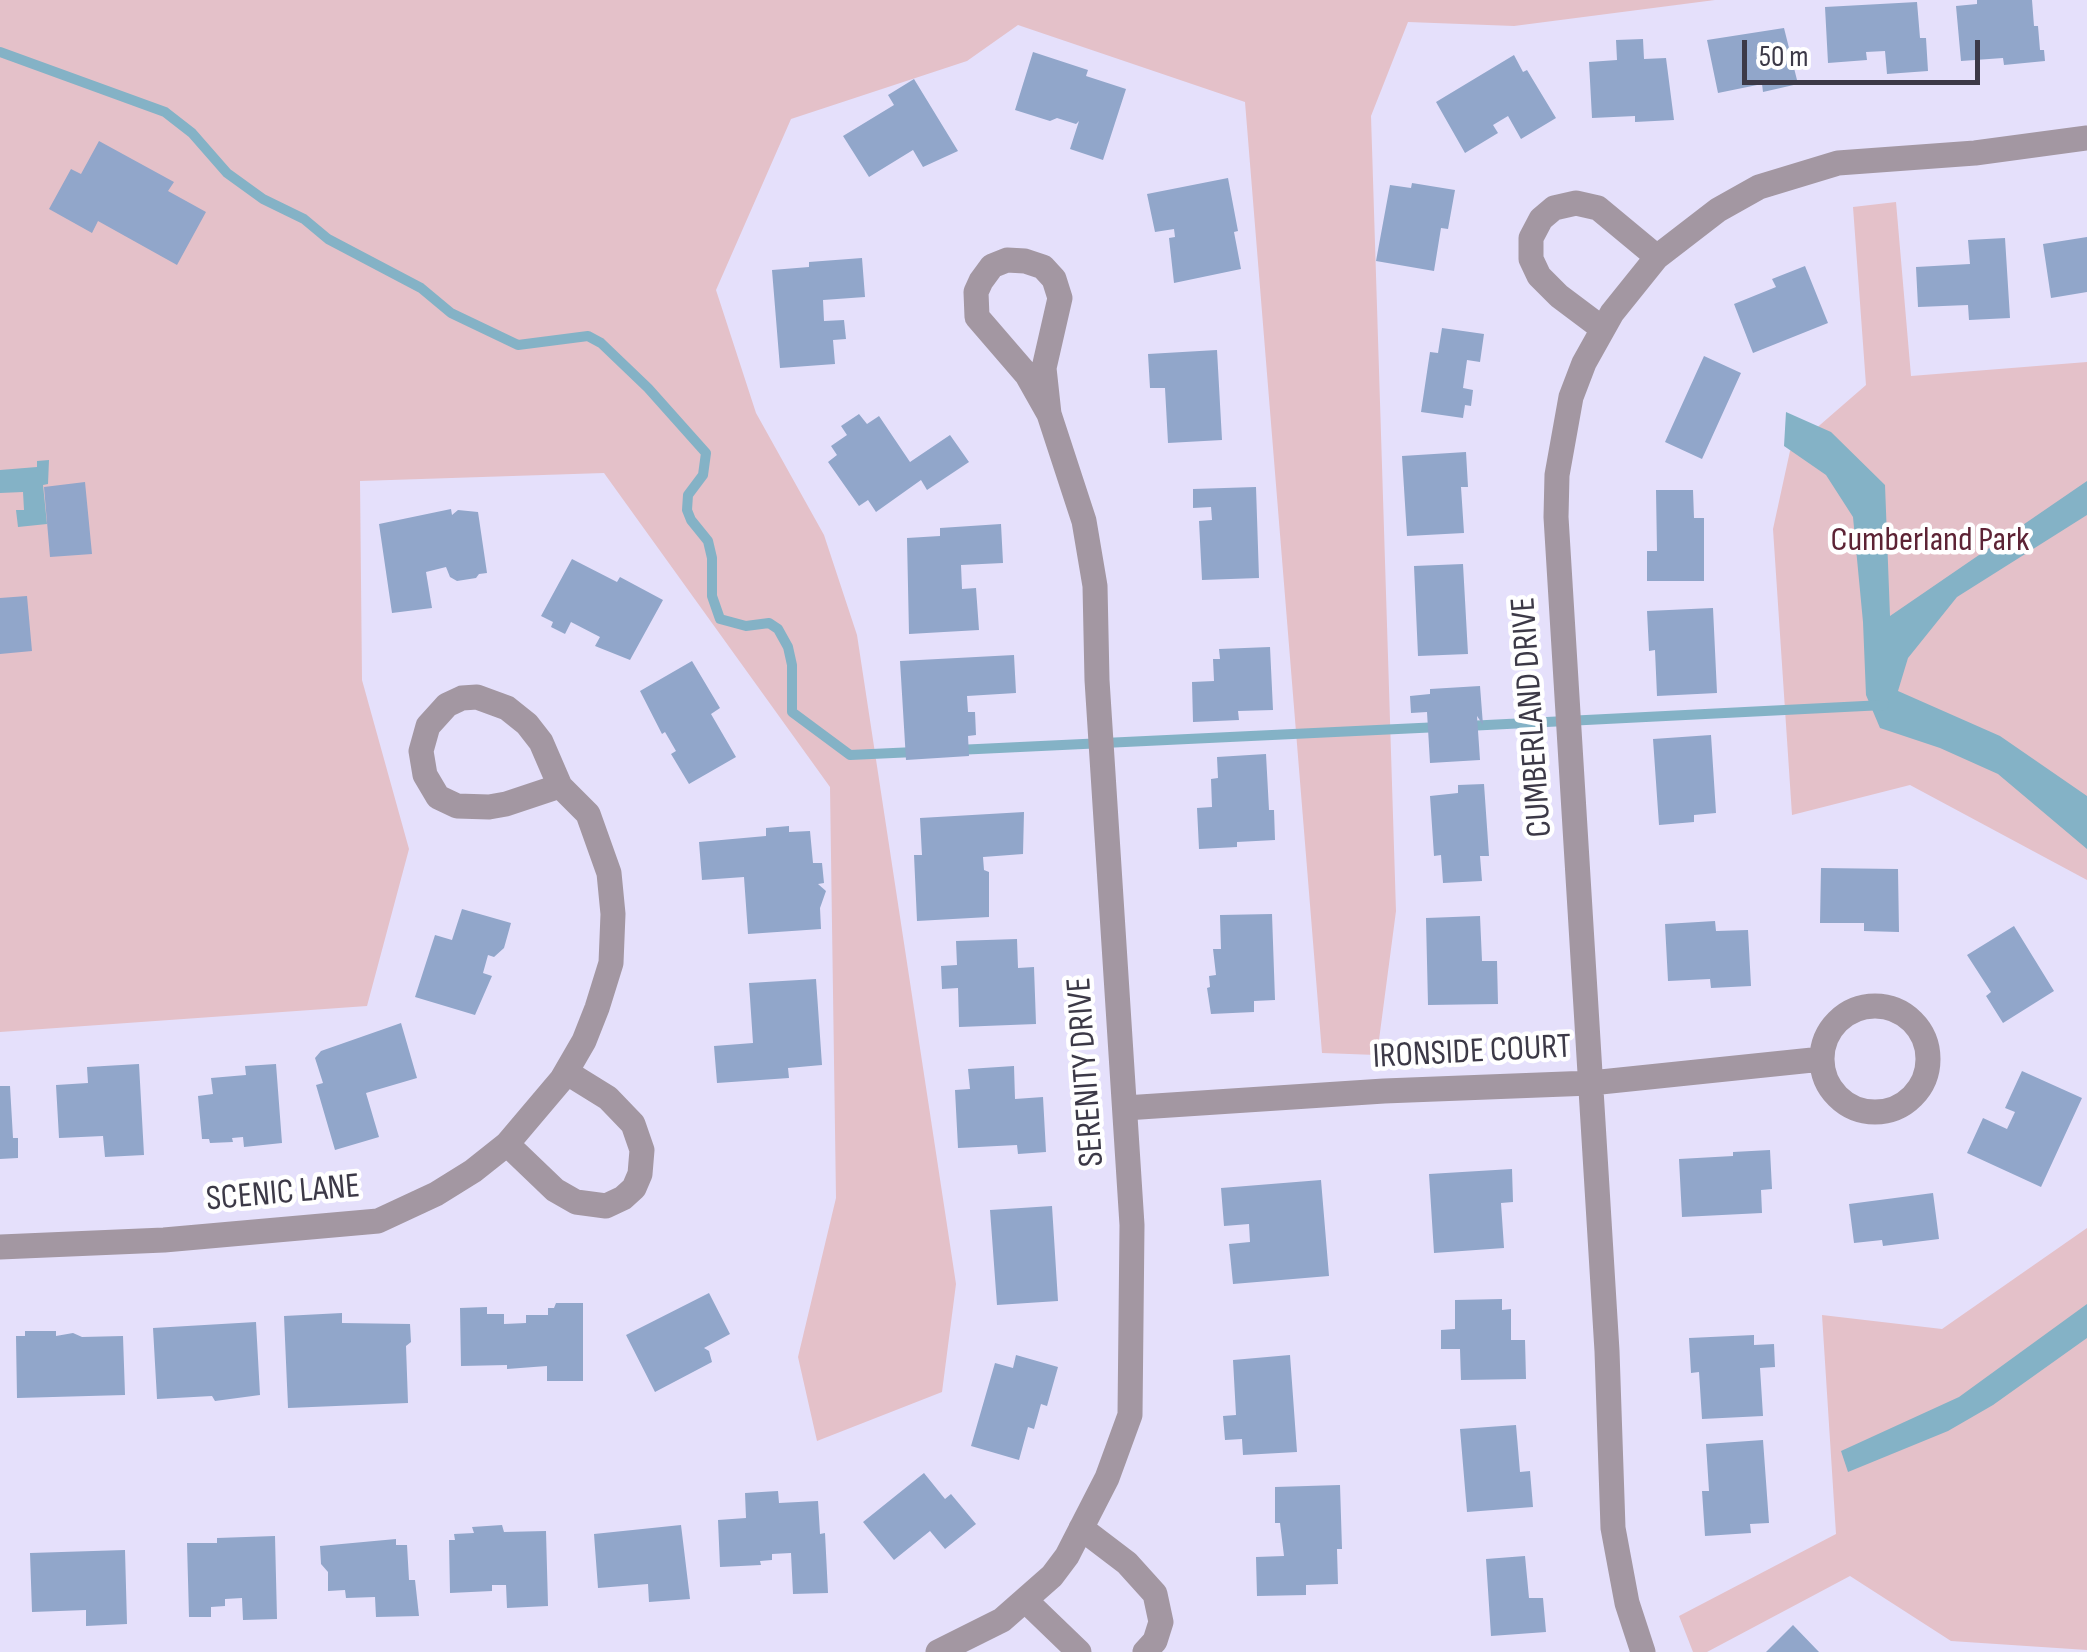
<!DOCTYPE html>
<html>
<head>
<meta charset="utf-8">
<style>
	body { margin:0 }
	#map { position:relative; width:2087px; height:1652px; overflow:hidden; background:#e5e0fb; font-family:"Sofia Sans Condensed",sans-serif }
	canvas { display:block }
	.scale { position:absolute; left:1742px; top:40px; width:238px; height:45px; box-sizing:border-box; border:5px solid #3c3947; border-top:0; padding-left:12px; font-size:30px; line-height:35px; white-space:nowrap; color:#3c3947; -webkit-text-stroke:8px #fff; paint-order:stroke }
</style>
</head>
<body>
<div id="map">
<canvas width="2087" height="1652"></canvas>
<div class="scale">50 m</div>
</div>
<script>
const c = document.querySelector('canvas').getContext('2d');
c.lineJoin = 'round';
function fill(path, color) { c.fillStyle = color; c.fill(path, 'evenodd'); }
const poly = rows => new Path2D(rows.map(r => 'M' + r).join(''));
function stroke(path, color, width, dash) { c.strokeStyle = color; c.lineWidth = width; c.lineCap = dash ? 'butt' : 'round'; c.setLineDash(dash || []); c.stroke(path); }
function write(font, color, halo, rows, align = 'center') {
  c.font = font + ' "Sofia Sans Condensed",sans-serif'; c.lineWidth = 9; c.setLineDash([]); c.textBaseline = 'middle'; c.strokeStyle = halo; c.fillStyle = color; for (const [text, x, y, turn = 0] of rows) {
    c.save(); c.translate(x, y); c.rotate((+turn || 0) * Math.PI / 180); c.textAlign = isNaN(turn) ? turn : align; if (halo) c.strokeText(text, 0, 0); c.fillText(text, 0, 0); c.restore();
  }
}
fill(poly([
	[0,0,1715,0,1514,26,1408,22,1371,116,1396,911,1377,1055,1322,1053,1245,102,1018,25,967,61,791,119,716,290,756,413,824,535,857,635,956,1284,942,1392,817,1441,798,1357,836,1198,830,787,604,473,360,481,362,680,409,849,367,1006,0,1032],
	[1896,202,1911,376,2087,362,2087,880,1910,785,1792,815,1773,529,1790,451,1866,385,1853,207],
	[2087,1228,2087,1650,1951,1641,1850,1576,1707,1652,1693,1652,1679,1616,1836,1534,1822,1315,1942,1329]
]), '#e4c1c9');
fill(poly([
	[1786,412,1831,432,1885,485,1890,616,2087,481,2087,515,1957,597,1908,658,1898,691,2000,736,2087,796,2087,849,1998,774,1940,748,1880,728,1866,695,1863,622,1853,517,1826,475,1784,446],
	[49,460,48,484,43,485,47,524,18,527,16,510,24,510,23,492,0,493,0,470,37,467,37,461],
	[2087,1304,2087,1338,1993,1405,1948,1431,1848,1472,1841,1451,1959,1397]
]), '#84b2c6');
stroke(poly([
	[0,52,165,112,192,133,227,173,263,199,304,219,328,239,421,288,451,313,518,345,588,336,601,343,648,388,706,453,703,475,688,495,687,510,691,520,708,541,712,558,712,596,720,619,746,626,769,623,778,629,788,647,792,665,792,712,850,755,915,752],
	[1467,726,1884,705],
	[957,750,1440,727]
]), '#84b2c6', 10);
fill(poly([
	[1977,0,2032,0,2034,26,2038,26,2040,50,2044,50,2045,61,2004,65,2003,58,1961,61,1956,6,1977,4],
	[1917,2,1920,38,1926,38,1928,71,1887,74,1885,51,1866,52,1867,60,1828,63,1825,7],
	[1784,28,1798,84,1763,92,1762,84,1718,93,1707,40],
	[1643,39,1644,59,1666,58,1674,120,1635,122,1635,116,1592,118,1589,62,1617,60,1616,40],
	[1033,52,1088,70,1086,76,1126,89,1103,160,1070,149,1079,121,1076,124,1057,118,1050,121,1015,110],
	[1514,55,1523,72,1527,70,1556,118,1521,139,1508,116,1493,125,1498,133,1465,153,1436,102],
	[914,79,958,151,923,167,913,150,869,177,843,136,894,105,888,95],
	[99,141,174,182,168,191,206,212,177,265,98,221,92,233,49,209,71,169,81,174],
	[1228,178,1238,231,1234,232,1241,269,1174,283,1169,238,1175,237,1174,229,1155,232,1147,194],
	[1412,183,1455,190,1448,229,1441,228,1434,271,1376,261,1390,185,1411,188],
	[2087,237,2087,292,2051,298,2043,244],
	[2005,238,2010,318,1969,320,1968,305,1918,307,1916,267,1970,264,1968,240],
	[862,258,865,297,823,300,824,321,844,320,846,339,833,340,835,364,780,368,772,270,809,267,809,262],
	[1805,266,1828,323,1753,353,1734,304,1776,287,1772,279],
	[1442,328,1484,334,1480,362,1467,360,1463,388,1473,390,1471,406,1465,405,1463,418,1421,412,1430,352,1438,353],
	[1217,350,1222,440,1168,443,1165,388,1150,388,1148,354],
	[1704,356,1741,373,1702,459,1665,442],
	[859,414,867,424,879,416,910,462,950,435,969,462,927,490,921,480,876,512,868,500,859,506,828,462,837,455,831,446,847,435,841,426],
	[1466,452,1468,487,1461,487,1464,533,1407,536,1402,456],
	[85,482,92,554,50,557,44,487],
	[1256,487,1259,578,1202,580,1199,521,1212,520,1211,507,1193,508,1193,489],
	[1656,490,1693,490,1694,518,1704,518,1704,581,1647,581,1647,551,1657,551],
	[451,509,452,515,458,510,478,512,487,573,479,574,476,578,457,581,450,577,446,567,426,572,432,608,392,613,379,524],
	[1001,524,1003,563,961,565,962,589,976,588,979,630,909,634,907,538,940,536,940,528],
	[572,559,617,582,620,577,663,600,630,660,595,646,600,637,571,622,565,634,551,627,553,622,541,616],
	[1463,564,1468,654,1418,656,1414,566],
	[27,596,32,651,0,654,0,598],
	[1713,608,1717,693,1657,696,1655,650,1649,651,1647,611],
	[1270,647,1273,710,1238,711,1239,720,1193,722,1192,682,1214,681,1213,659,1220,659,1219,649],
	[1014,655,1016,693,967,696,968,712,975,712,976,735,968,736,969,756,906,760,900,661],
	[692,661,720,708,711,714,736,757,689,784,671,754,676,751,665,732,662,734,640,691],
	[1480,686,1483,725,1477,716,1480,760,1430,763,1427,712,1411,713,1410,696,1430,694,1430,689],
	[1711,735,1716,813,1694,815,1694,822,1659,825,1653,739],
	[1266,754,1269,810,1274,810,1275,840,1237,842,1237,847,1199,849,1197,808,1212,807,1211,779,1218,778,1217,757],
	[1484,784,1489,856,1480,856,1482,881,1443,883,1441,855,1434,856,1430,796,1458,793,1458,785],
	[1024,812,1023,854,983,857,984,870,989,872,989,917,917,921,914,855,922,855,920,818],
	[789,826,789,832,810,831,813,863,822,863,824,883,818,884,826,891,820,908,821,929,748,934,744,877,702,880,699,842,766,836,766,828],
	[1821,868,1898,869,1899,932,1864,931,1864,923,1820,923],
	[462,909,511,923,504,948,494,957,488,955,483,973,492,976,475,1015,415,997,435,935,452,940],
	[1272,914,1275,1000,1254,1001,1254,1012,1211,1014,1207,988,1210,987,1209,976,1216,975,1213,949,1221,949,1220,915],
	[1480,916,1482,961,1497,961,1498,1004,1428,1005,1426,918],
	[1715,921,1716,931,1748,930,1751,986,1711,988,1710,979,1668,981,1665,924],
	[2014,926,2054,991,2003,1023,1986,996,1991,992,1967,955],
	[1017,939,1018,968,1034,967,1036,1024,959,1027,958,988,942,989,941,966,957,965,956,941],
	[816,979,822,1065,788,1068,789,1078,717,1083,714,1046,753,1043,749,983],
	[401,1023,417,1078,366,1093,379,1137,335,1150,316,1085,323,1083,315,1058,321,1051],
	[139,1064,144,1155,105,1157,103,1136,59,1138,56,1085,88,1083,87,1067],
	[276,1064,282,1143,244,1147,243,1137,232,1138,233,1142,210,1143,209,1139,202,1139,198,1096,213,1094,211,1078,246,1075,245,1066],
	[1014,1066,1015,1099,1043,1097,1046,1152,1018,1154,1017,1145,958,1148,955,1090,970,1089,968,1069],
	[2022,1071,2082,1098,2041,1187,1967,1153,1983,1118,2007,1129,2015,1112,2005,1108],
	[0,1086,10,1086,13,1138,18,1138,18,1158,0,1159],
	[1770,1150,1772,1189,1761,1190,1762,1213,1682,1217,1679,1159,1733,1156,1733,1152],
	[1512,1169,1513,1202,1501,1203,1504,1248,1434,1253,1429,1174],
	[1321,1180,1329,1276,1233,1284,1229,1244,1250,1242,1249,1224,1224,1226,1221,1188],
	[1933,1193,1939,1239,1883,1246,1882,1240,1854,1243,1849,1204],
	[1052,1206,1058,1301,997,1305,990,1210],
	[709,1293,730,1334,704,1348,709,1351,712,1362,655,1392,626,1335],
	[1502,1299,1502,1310,1511,1309,1511,1340,1525,1340,1526,1379,1461,1380,1460,1349,1441,1349,1441,1330,1455,1329,1455,1300],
	[556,1303,583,1303,583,1381,547,1381,547,1366,507,1369,507,1365,461,1366,460,1308,487,1307,487,1314,504,1314,504,1324,526,1323,526,1315,548,1315,548,1308,554,1308],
	[342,1313,342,1323,410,1324,411,1342,406,1346,408,1403,288,1408,284,1316],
	[256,1322,260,1395,215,1401,212,1396,157,1399,153,1328],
	[25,1331,56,1331,56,1336,73,1333,82,1337,123,1336,125,1395,17,1398,16,1336,25,1336],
	[1754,1335,1754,1345,1774,1344,1775,1367,1760,1368,1763,1416,1702,1419,1699,1372,1691,1373,1689,1338],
	[1016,1355,1058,1367,1047,1406,1041,1404,1034,1429,1028,1427,1019,1460,971,1446,995,1363,1013,1368],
	[1290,1355,1297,1452,1243,1455,1242,1439,1225,1440,1223,1416,1236,1415,1233,1360],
	[1516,1425,1520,1472,1530,1471,1533,1507,1467,1512,1460,1429],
	[1763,1440,1769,1523,1750,1524,1751,1533,1705,1536,1702,1491,1709,1491,1706,1444],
	[924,1473,945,1499,951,1494,976,1524,945,1549,930,1531,894,1560,863,1522],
	[1340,1485,1342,1549,1337,1549,1338,1584,1306,1585,1306,1595,1257,1596,1256,1557,1284,1556,1280,1523,1275,1523,1275,1487],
	[778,1491,779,1503,818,1501,820,1534,825,1533,828,1593,793,1594,791,1553,772,1554,772,1560,760,1561,761,1565,720,1567,718,1520,746,1518,745,1493],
	[502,1525,504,1532,546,1531,548,1606,507,1608,506,1585,492,1585,492,1591,450,1593,449,1540,455,1540,454,1534,474,1533,472,1527],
	[681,1525,690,1599,649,1602,648,1584,598,1588,594,1534],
	[275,1536,277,1619,243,1620,242,1598,225,1599,225,1606,211,1607,211,1617,189,1617,187,1543,217,1543,217,1538],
	[396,1539,396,1545,407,1545,409,1580,415,1580,419,1616,376,1617,375,1597,346,1598,345,1590,328,1591,328,1572,321,1564,320,1546],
	[125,1550,127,1624,86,1626,86,1610,32,1612,30,1553],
	[1525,1556,1529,1598,1543,1598,1546,1632,1491,1636,1486,1559],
	[1793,1625,1819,1652,1766,1652]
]), '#91a6ca');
stroke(poly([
	[1603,329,1559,296,1539,276,1531,259,1531,238,1541,219,1554,208,1576,203,1598,208,1657,257],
	'1822 1059a53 53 0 1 1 106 0a53 53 0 1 1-106 0Z',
	[1125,1108,1384,1091,1591,1083,1822,1059],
	[507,1144,555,1190,576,1202,606,1206,623,1198,634,1188,640,1174,642,1150,633,1124,608,1098,566,1072],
	[0,1247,164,1240,378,1221,436,1194,473,1171,507,1144,562,1079,584,1041,597,1008,611,963,613,914,609,873,588,814,560,786,541,742,527,724,507,708,477,697,462,698,447,705,428,726,421,751,425,775,438,797,457,806,489,807,506,804,560,786],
	[1081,1528,1127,1563,1155,1594,1161,1622,1155,1641,1145,1652],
	[1025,1600,1079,1652],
	[938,1652,1002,1620,1052,1576,1067,1556,1107,1478,1130,1415,1132,1225,1097,680,1095,586,1084,521,1049,414,1027,375,977,317,976,292,981,281,992,266,1007,260,1025,261,1043,267,1054,279,1060,298,1044,368,1049,414],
	[1643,1652,1627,1603,1613,1528,1607,1351,1556,517,1557,475,1571,397,1584,363,1612,313,1657,257,1718,210,1759,187,1838,163,1975,153,2087,138]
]), '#a397a2', 25);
write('35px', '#5d2335', '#fff', [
	["Cumberland Park",1930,541]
]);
write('35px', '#3c3947', '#fff', [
	["CUMBERLAND DRIVE",1533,717,-94],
	["IRONSIDE COURT",1472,1053,-3],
	["SERENITY DRIVE",1087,1072,-94],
	["SCENIC LANE",283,1194,-5]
]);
</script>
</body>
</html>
